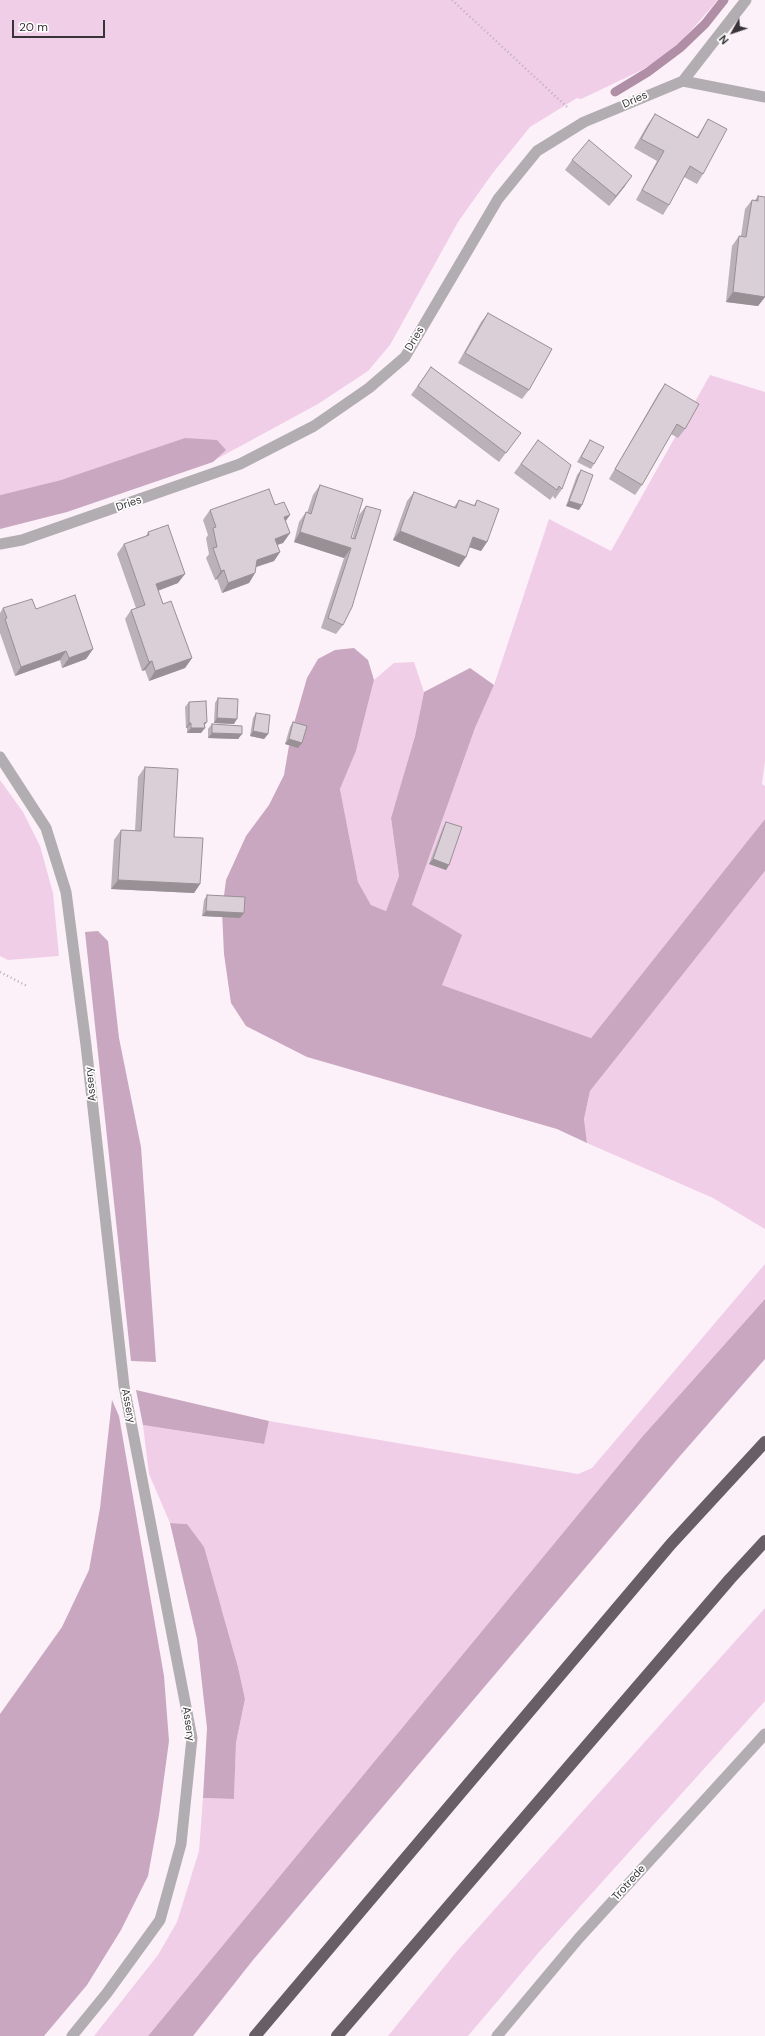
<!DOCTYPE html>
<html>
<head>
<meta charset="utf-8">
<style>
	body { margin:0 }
	#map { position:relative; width:765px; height:2036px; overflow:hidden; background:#fcf0f9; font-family:"DM Sans",sans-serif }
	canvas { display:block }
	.north { position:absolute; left:713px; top:12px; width:40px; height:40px; -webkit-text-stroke:3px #fff; paint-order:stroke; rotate:230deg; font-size:11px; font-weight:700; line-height:16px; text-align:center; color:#373336 }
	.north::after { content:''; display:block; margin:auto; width:14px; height:18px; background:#373336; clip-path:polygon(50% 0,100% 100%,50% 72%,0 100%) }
	.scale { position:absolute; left:12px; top:20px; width:93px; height:18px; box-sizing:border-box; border:2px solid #373336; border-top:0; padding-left:5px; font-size:12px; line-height:14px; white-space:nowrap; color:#373336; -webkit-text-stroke:3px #fff; paint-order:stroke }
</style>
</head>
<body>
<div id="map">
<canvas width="765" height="2036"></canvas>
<div class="north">N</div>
<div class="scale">20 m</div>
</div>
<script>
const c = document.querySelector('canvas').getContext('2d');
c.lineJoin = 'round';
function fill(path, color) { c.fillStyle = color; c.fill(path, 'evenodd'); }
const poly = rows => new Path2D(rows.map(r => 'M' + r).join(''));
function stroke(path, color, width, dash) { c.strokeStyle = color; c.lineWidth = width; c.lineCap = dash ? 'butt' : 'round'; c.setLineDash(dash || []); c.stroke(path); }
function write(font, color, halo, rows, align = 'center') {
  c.font = font + ' "DM Sans",sans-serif'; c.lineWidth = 3.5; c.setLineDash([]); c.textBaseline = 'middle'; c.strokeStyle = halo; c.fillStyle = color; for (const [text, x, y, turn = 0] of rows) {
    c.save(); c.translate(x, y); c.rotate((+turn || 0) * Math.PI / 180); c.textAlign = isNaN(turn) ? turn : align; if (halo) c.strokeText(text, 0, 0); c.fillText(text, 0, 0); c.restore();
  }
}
fill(poly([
	[0,0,718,0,671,53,640,71,581,99,577,98,530,127,492,174,458,222,390,345,368,371,318,404,213,461,225,450,61,480,0,495],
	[710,375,765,392,765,761,762,784,765,786,765,819,591,1038,442,985,412,905,475,728,494,685,549,519,611,551],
	[414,662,424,692,415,736,391,818,399,876,386,911,371,905,358,882,340,789,356,751,374,680,394,663],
	[0,780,23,812,40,846,53,893,59,956,8,960,0,956],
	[765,871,765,1229,713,1198,587,1143,584,1119,590,1091],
	[765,1264,765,1299,642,1437,148,2036,94,2036,158,1955,177,1922,199,1851,203,1798,234,1799,236,1743,245,1699,238,1667,222,1610,187,1524,170,1523,149,1474,143,1425,263,1444,269,1421,578,1474,592,1468],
	[765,1608,765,1701,540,1951,468,2036,388,2036,458,1950]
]), '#f1cee8');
fill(poly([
	[185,438,217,440,226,450,213,462,67,512,0,529,0,495,61,480],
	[354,648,368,660,374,680,356,751,340,789,358,882,371,905,386,911,399,876,391,818,415,736,424,692,470,668,494,685,475,728,412,905,462,935,442,985,591,1038,765,819,765,871,590,1091,584,1119,587,1143,557,1129,307,1057,246,1026,231,1003,224,954,222,912,226,880,246,836,269,805,284,775,291,734,307,678,318,659,335,650],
	[98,931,108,941,119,1038,141,1147,156,1362,131,1361,85,932],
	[765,1299,765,1359,680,1456,253,1960,193,2036,148,2036,642,1437],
	[136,1390,269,1421,264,1444,143,1425],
	[112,1400,119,1416,164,1676,169,1741,159,1815,148,1876,121,1930,87,1985,44,2036,0,2036,0,1714,62,1627,89,1570,100,1508],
	[170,1523,187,1524,204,1547,238,1667,245,1699,236,1743,234,1799,203,1798,207,1728,197,1639]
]), '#c9a7c0');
stroke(poly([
	[615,92,648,72,680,48,705,24,724,0]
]), '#af8ea6', 9);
stroke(poly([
	[452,0,567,107],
	[0,972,27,986]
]), '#b9b0b7', 2.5, [1, 3]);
stroke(poly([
	[683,81,746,0],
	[0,544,22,540,240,464,314,426,369,388,405,357,498,199,537,151,584,122,683,81,765,97],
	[0,757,46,828,66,892,86,1045,124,1386,192,1738,181,1844,160,1920,107,1993,72,2036],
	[497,2036,579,1938,765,1734]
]), '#b2adb1', 11);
stroke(poly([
	[255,2036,671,1544,765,1442],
	[337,2036,730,1579,765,1541]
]), '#685e65', 12);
fill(poly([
	[655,114,697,137,702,129,708,119,703,174,697,184,684,177,669,205,663,215,636,200,657,161,634,148,648,124],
	[572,160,625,186,609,206,565,170],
	[758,196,765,297,758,306,726,302,732,246,739,236,741,236,745,209,752,200,755,200],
	[488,313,529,390,522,399,458,363,481,322],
	[431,367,521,433,499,462,411,395],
	[665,384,685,429,678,438,671,434,642,485,635,495,609,479,658,394],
	[538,440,562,489,555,499,553,496,550,500,514,473],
	[590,440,594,464,591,469,577,462,587,445],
	[581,470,579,510,566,506,577,475],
	[320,485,351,538,352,539,359,515,366,506,343,625,336,634,321,628,344,558,294,542,299,522,306,512,307,513,313,495],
	[414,492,454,507,459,500,474,505,477,500,487,542,481,551,469,547,466,557,459,567,393,540,407,501],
	[275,505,285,521,290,533,283,543,277,545,280,552,274,561,256,567,255,573,249,583,222,593,217,579,215,580,206,558,209,554,206,538,208,535,203,520,210,510],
	[148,532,178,583,158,591,163,604,192,658,185,668,149,681,145,670,142,671,125,619,131,610,136,608,117,554,124,544,146,536],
	[3,608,36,609,93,649,86,659,62,668,60,660,15,676,0,633,0,613],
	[218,698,234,724,214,723,215,703],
	[189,702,205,726,201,733,187,733,187,728,186,728,185,707],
	[256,713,268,734,264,739,250,736,253,718],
	[293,722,302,743,298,748,285,744,290,727],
	[212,724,242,734,238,739,208,738,208,729],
	[145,767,174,837,200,884,194,893,111,889,114,840,121,830,135,831,138,777],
	[446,822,449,865,446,870,429,864,443,827],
	[207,895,244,913,240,918,202,916,204,900]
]), '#bbb1b9');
fill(poly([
	[632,176,625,186,609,206,616,196],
	[733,292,765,297,758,306,726,302],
	[569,501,582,505,579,510,566,506],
	[290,515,283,525,284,517],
	[400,531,466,557,459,567,393,540],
	[300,532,351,548,344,558,294,542],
	[290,533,283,543,268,548,275,539],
	[473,537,487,542,481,551,466,546],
	[280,552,274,561,250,569,257,560],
	[224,570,217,579,215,580,221,571],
	[255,573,249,583,222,593,228,583],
	[185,574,178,583,149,594,156,584],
	[93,649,86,659,62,668,69,658],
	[66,651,60,660,15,676,21,667],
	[192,658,185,668,149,681,155,671],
	[152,661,145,670,142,671,149,662],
	[217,718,237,719,234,724,214,723],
	[207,722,203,727,205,728,201,733,187,733,191,728],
	[189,723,191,723,187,728,186,728],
	[253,731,268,734,264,739,250,736],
	[212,733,242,734,238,739,208,738],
	[289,739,302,743,298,748,285,744],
	[433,859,449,865,446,870,429,864],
	[118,880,200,884,194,893,111,889],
	[206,911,244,913,240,918,202,916]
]), '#999096');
const building = poly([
	[655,114,698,138,708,119,727,129,703,174,690,166,669,205,642,190,664,151,641,139,655,114],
	[589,140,632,176,616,196,572,160,589,140],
	[758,196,765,197,765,297,733,292,739,236,746,237,752,200,758,201,758,196],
	[488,313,552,349,529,390,465,353,488,313],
	[431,367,521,433,506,453,418,386,431,367],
	[665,384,699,404,685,429,677,424,642,485,615,469,665,384],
	[538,440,571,465,562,489,559,486,557,490,521,464,538,440],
	[590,440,604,447,594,464,581,457,590,440],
	[581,470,593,475,582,505,569,501,581,470],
	[320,485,363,499,351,538,355,539,366,506,381,510,352,607,343,625,328,618,351,548,300,532,306,512,311,514,320,485],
	[269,489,275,505,284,502,290,515,284,517,290,533,275,539,280,552,257,560,255,573,228,583,224,570,221,571,213,548,217,547,213,528,216,527,210,510,269,489],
	[414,492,456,508,459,500,475,506,477,500,499,509,487,542,473,537,466,557,400,531,414,492],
	[168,525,185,574,156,584,163,604,171,601,192,658,155,671,152,661,149,662,131,610,145,605,124,544,149,535,148,532,168,525],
	[75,595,93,649,69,658,66,651,21,667,5,619,7,618,3,608,32,599,36,609,75,595],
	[218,698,238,699,237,719,217,718,218,698],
	[206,701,207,722,204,723,205,728,191,728,191,723,189,723,189,702,206,701],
	[256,713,270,715,268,734,253,731,256,713],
	[293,722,307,726,302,743,289,739,293,722],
	[212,724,242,726,242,734,212,733,212,724],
	[145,767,178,769,174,837,203,838,200,884,118,880,121,830,141,831,145,767],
	[446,822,462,827,449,865,433,859,446,822],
	[207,895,245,897,244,913,206,911,207,895]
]);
fill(building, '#daced7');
stroke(building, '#999096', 1);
write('11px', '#373336', '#fff', [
	["Dries",635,100,-24],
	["Dries",415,339,-59],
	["Dries",129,504,-19],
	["Assery",91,1084,-96],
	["Assery",128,1406,79],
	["Assery",188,1724,82],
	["Trotrede",629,1883,-48]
]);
</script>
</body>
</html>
